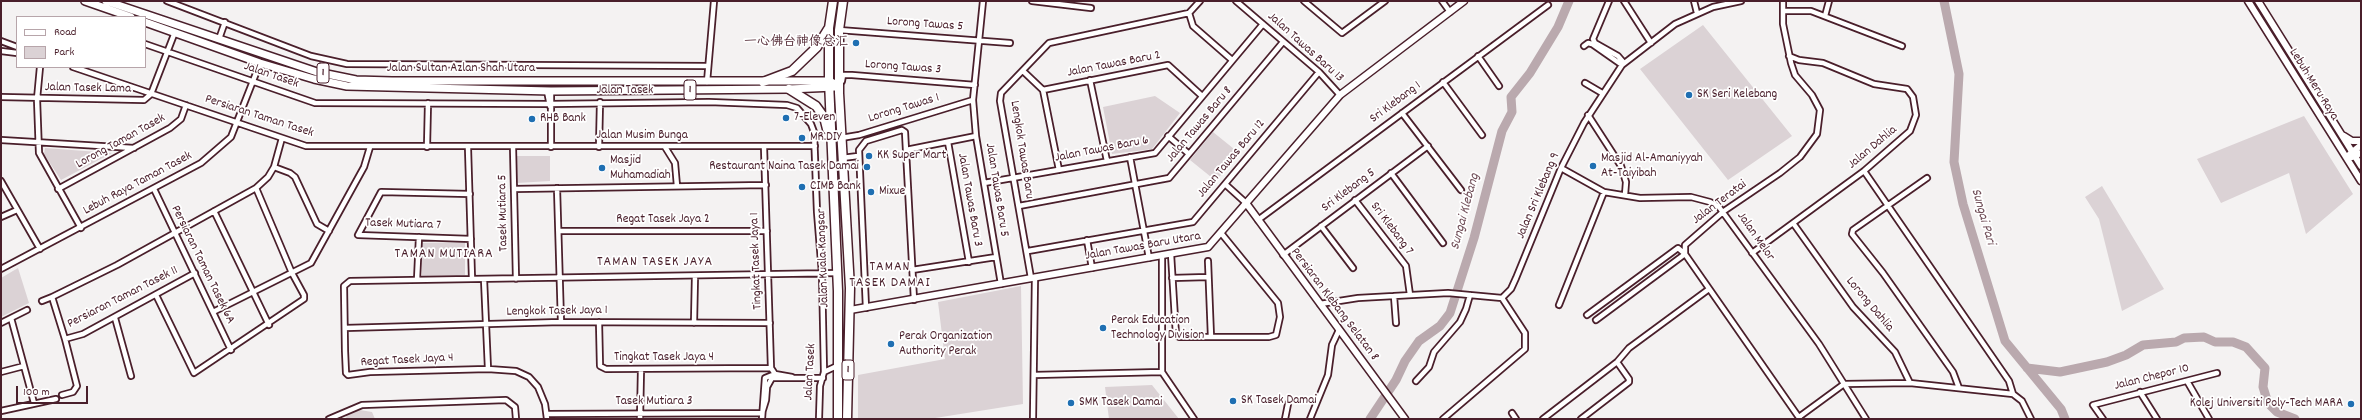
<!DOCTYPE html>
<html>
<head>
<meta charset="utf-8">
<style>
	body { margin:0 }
	#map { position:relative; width:2362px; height:420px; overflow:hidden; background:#f4f2f2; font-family:Dekko,sans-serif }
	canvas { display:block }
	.frame { position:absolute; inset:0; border:2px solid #4a1f2b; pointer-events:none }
	.legend { position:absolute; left:16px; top:16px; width:130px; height:52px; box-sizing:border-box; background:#fff; border:1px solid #b7a5aa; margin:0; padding:5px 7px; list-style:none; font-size:12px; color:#4a1f2b }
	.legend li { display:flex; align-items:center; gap:8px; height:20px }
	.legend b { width:20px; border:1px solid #b7a5aa }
	.scale { position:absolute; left:16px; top:386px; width:72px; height:18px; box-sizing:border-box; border:2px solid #4a1f2b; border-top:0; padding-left:5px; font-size:12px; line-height:14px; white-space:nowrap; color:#4a1f2b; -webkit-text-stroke:3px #fff; paint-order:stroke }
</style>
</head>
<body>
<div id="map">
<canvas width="2362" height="420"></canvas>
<div class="frame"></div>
<ul class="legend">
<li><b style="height:5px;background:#fff"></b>Road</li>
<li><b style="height:11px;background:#dbd2d5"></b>Park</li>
</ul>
<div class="scale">100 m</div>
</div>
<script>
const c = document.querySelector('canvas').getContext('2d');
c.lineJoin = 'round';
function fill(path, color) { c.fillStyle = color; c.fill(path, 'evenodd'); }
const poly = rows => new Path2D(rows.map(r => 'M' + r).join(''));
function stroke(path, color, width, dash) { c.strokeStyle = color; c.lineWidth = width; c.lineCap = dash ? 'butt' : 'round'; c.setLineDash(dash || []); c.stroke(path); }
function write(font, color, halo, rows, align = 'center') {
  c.font = font + ' Dekko,"LXGW WenKai TC",sans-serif'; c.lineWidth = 3.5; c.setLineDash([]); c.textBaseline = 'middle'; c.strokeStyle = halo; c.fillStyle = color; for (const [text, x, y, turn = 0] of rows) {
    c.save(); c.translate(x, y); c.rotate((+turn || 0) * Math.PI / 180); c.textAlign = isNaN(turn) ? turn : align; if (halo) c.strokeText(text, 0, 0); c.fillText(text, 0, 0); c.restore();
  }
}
fill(poly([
	[1703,25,1792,136,1728,180,1640,69],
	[1155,96,1180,113,1152,149,1112,154,1103,107],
	[2304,116,2353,194,2306,234,2289,173,2221,203,2197,159],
	[1213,132,1239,153,1216,181,1190,160],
	[45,148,112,153,61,180,44,154],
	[516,156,550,156,550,181,517,183],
	[2102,186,2164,289,2122,311,2099,219,2085,197],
	[465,242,465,275,422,276,421,243],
	[18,268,29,303,1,317,1,278],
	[1021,286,1023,404,929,419,858,419,858,375,945,359,938,302],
	[1152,385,1179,419,1109,419,1105,387],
	[360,410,372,412,375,419,347,419,345,415]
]), '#dbd2d5');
stroke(poly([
	[1944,1,1959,74,1954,162,1963,204,2005,341,2061,409,2065,419],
	[2027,368,2060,372,2107,362,2126,355,2143,345,2176,342,2184,338,2204,337,2215,342,2233,342,2246,347,2265,368,2263,387,2268,403,2277,412,2295,419],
	[1370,419,1396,380,1405,361,1419,341,1440,326,1450,313,1474,238,1502,131,1512,112,1511,97,1530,73,1558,27,1569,1]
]), '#baa9ae', 9);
const street = poly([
	[167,1,311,56,347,64,708,66],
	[983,1,973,100,976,136,1001,284],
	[1032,1,1091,8],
	[1236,1,1319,72,1340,95],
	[1304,1,1342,33,1385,1],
	[1442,1,1450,12],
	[1609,1,1593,39,1595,43,1618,56,1624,63],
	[1624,1,1651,43],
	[1694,1,1697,13],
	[1783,11,1811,11,1902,46],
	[1189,13,1193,26,1232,60],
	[1189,13,1200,1],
	[1825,16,1829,1],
	[839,30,1010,43],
	[219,39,225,22],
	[1,41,17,47],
	[145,44,315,103,549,104,709,102,787,105,797,108,811,124,814,132,817,212,822,274,824,372,820,386,819,419],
	[1584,46,1588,43,1592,44,1622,65],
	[1,51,17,53],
	[1478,56,1499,86],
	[40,67,37,99,39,153,81,228],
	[73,67,306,146,815,146],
	[1023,71,1043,90,1059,170],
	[1090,80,1107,161],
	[842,81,843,75,852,75,975,85],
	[707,82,714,1],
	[1443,82,1482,135],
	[1585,83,1602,93],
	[1043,90,1168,65,1202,96],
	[547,91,550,106],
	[551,91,551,147],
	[1,97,144,100,151,94,175,32],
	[1402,113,1461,190],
	[1588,115,1621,166,1626,182,1625,195],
	[1168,136,1189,154],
	[841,138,859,135,973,100],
	[1,140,134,148],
	[948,142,969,262],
	[427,147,428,103],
	[513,147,516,279],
	[599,147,600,102],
	[665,147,675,163,677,186],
	[764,147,771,368,775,374],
	[468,148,472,279],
	[906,150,976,136],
	[1130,157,1149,258],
	[842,158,858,156],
	[274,167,290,173,295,177,317,224,329,231],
	[1561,168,1604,192,1640,198,1691,197,1710,202,1719,207,1819,344,1866,419],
	[1864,171,2009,381,2013,394],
	[1391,173,1443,243],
	[1927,178,1853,230,1852,234,1883,273,1953,372,1959,388],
	[1,181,40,249],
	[984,183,1155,153,1263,24],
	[1225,184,1246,203],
	[557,188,561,322],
	[58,189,170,128,181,119,186,105],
	[154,189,231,350],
	[514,189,766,185],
	[470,194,381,192,358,235,471,239],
	[1355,200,1406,266,1410,295],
	[1019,206,1169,178,1283,42],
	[214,211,269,325],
	[1,217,17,210],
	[1258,220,1548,5],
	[1793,223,1853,307,1895,352,1910,383],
	[1321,226,1353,268],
	[559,231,767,231],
	[1087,240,1092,268],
	[1028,251,1193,222,1319,72],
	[1752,253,1864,171,1910,131,1916,115,1913,97,1907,89,1874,84,1823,63,1799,60,1789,56],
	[1171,254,1176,335,1179,337,1269,337,1276,335,1280,317,1278,303,1221,233],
	[1685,254,1685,245,1724,211,1780,173,1800,157,1817,134,1820,110,1812,95,1795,75,1791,63,1783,24,1783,1],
	[1162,255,1162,372,1194,419],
	[1283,255,1428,146],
	[1208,261,1211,337],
	[1,269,201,163,231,137,260,63],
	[912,270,996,257],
	[195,273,83,334,65,339,52,297,117,265,256,188,268,177,274,167,282,138],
	[1031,278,1000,101,1001,93,1049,43,1189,13],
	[1172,278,1208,277],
	[484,279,488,369],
	[417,280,419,237],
	[156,295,194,373,304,299,304,295,292,273,256,188],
	[1394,296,1396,323],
	[42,301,52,297],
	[1320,304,1358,298,1448,293,1502,298,1511,289,1516,278,1561,168,1584,123,1622,65,1675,24,1713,7,1741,1],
	[1559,305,1604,192],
	[866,308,859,150,866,141,902,130,905,132,914,300],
	[213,312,311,263,364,167,370,147],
	[1587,315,1678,248,1685,254,1800,419],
	[11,318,34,403],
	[115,318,131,376],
	[1596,320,1685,254],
	[599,322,600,366,606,369,771,368],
	[1,323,27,310],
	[694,323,695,276],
	[345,328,561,322,770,323],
	[1,372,24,366],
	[824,372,839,365],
	[1034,375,1162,372],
	[1416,381,1429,367,1434,352,1460,322,1466,309,1470,295],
	[2187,381,2209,419],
	[2140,392,2157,419],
	[62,395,73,392,77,386,65,339],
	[1,411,56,399],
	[762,413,766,400,767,387,772,378,823,378],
	[1512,413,1516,419],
	[547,414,762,413],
	[1799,417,1844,384,1910,383,2013,394,2022,401,2031,419],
	[329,419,362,405,506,400,515,407,516,419],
	[547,419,545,404,538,387,529,377,516,371,488,369,370,372,348,375,346,373,345,351,344,286,350,281,838,273],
	[640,419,641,369],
	[762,419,765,378,775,374,792,377],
	[1033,419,1035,277],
	[1285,419,1288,404],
	[1310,419,1328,375,1332,345,1339,330],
	[1443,419,1525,349,1525,333,1502,298],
	[1543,419,1617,362,1629,348,1709,289],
	[1581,419,1629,382,1629,379,1617,362],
	[2103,419,2093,405,2217,373]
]);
const secondary = poly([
	[2248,1,2361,181],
	[2258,1,2361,166],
	[2344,136,2352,141,2361,141],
	[2350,154,2361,145],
	[2352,157,2361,153],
	[1246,203,1405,419],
	[850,310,1208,247,1340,95,1464,1]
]);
const primary = poly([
	[85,1,131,17],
	[106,1,317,72,356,80,392,81,829,81,839,86],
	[145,22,260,63,314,79,347,86,551,91,789,89,835,87]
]);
const highway = poly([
	[833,1,829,28,829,81,838,291,838,419],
	[843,1,839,30,839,93,850,288,847,419],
	[763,82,792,71,817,47,828,29],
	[789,89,816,106,824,117,827,129]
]);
stroke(street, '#4a1f2b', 8);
stroke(secondary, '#4a1f2b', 9);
stroke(primary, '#4a1f2b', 10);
stroke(highway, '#4a1f2b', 11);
stroke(street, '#fff', 4.5);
stroke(secondary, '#fff', 6);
stroke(primary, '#fff', 7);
stroke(highway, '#fff', 8);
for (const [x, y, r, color] of [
	[856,43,4,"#1f6fb2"],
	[1689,95,4,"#1f6fb2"],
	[786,118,4,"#1f6fb2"],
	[532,119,4,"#1f6fb2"],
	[802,138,4,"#1f6fb2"],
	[869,156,4,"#1f6fb2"],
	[1593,166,4,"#1f6fb2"],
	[867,167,4,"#1f6fb2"],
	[602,168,4,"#1f6fb2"],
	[802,187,4,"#1f6fb2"],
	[871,192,4,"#1f6fb2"],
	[1103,328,4,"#1f6fb2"],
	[891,344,4,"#1f6fb2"],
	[1233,401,4,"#1f6fb2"],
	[1071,403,4,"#1f6fb2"],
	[2351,404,4,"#1f6fb2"]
]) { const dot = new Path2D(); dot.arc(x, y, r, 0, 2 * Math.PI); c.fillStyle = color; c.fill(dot); stroke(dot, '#fff', 1.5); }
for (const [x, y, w] of [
	[323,73,12],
	[690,90,12],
	[848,370,12]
]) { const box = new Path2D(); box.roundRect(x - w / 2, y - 10, w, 20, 3); c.fillStyle = '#fff'; c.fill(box); stroke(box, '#4a1f2b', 1); }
write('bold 12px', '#4a1f2b', null, [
	["1",323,73],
	["1",690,90],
	["1",848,370]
]);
write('13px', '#4a1f2b', '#fff', [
	["Lorong Tawas 5",925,25,4],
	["Jalan Tawas Baru 13",1305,48,42],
	["Jalan Tawas Baru 2",1114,65,-11],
	["Lorong Tawas 3",903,68,4],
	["Jalan Sultan Azlan Shah Utara",461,69],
	["Jalan Tasek",271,76,19],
	["Lebuh Meru Raya",2313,85,58],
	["Jalan Tasek Lama",88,89,1],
	["Jalan Tasek",625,91],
	["Sri Klebang 1",1396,103,-37],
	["Lorong Tawas 1",904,109,-17],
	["Persiaran Taman Tasek",259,117,18],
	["Jalan Tawas Baru 8",1200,125,-50],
	["Jalan Musim Bunga",642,136],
	["Lorong Taman Tasek",121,142,-29],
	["Jalan Dahlia",1873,148,-40],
	["Lengkok Tawas Baru",1021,150,81],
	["Jalan Tawas Baru 6",1102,150,-11],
	["Jalan Tawas Baru 12",1232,159,-50],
	["Lebuh Raya Taman Tasek",138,184,-28],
	["Jalan Tawas Baru 5",996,190,81],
	["Sri Klebang 5",1349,191,-37],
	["Jalan Sri Klebang 9",1539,196,-67],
	["Jalan Tawas Baru 3",969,200,80],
	["Jalan Teratai",1720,203,-37],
	["Tasek Mutiara 5",504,213,-91],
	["Regat Tasek Jaya 2",663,220],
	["Tasek Mutiara 7",403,225,2],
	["Sri Klebang 7",1391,229,53],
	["Jalan Melor",1755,237,55],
	["Jalan Tawas Baru Utara",1143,247,-10],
	["Jalan Kuala Kangsar",824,258,-92],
	["Tingkat Tasek Jaya 1",757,261,-92],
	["Persiaran Taman Tasek 6A",202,265,64],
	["Persiaran Taman Tasek 11",123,298,-27],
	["Persiaran Klebang Selatan 8",1334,305,53],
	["Lorong Dahlia",1869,305,50],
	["Lengkok Tasek Jaya 1",557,312,-1],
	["Tingkat Tasek Jaya 4",664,358],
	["Regat Tasek Jaya 4",407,361,-3],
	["Jalan Tasek",811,372,-87],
	["Jalan Chepor 10",2152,378,-14],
	["Tasek Mutiara 3",654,402]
]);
write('13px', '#4a1f2b', '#fff', [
	["一心佛台神像总汇",848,43,"right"],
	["SK Seri Kelebang",1697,95],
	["7-Eleven",794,118],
	["RHB Bank",540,119],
	["MR.DIY",810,138],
	["KK Super Mart",877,156],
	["Masjid Al-Amaniyyah",1601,159],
	["At-Taiyibah",1601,174],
	["Masjid",610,161],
	["Muhamadiah",610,176],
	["Restaurant Naina Tasek Damai",859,167,"right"],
	["CIMB Bank",810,187],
	["Mixue",879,192],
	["Perak Education",1111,321],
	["Technology Division",1111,336],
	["Perak Organization",899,337],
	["Authority Perak",899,352],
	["SK Tasek Damai",1241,401],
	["SMK Tasek Damai",1079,403],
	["Kolej Universiti Poly-Tech MARA",2343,404,"right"]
], 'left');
write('italic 14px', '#714f59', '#fff', [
	["Sungai Klebang",1466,212,-75],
	["Sungai Pari",1982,217,74]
]);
c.letterSpacing = '1px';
write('14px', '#4a1f2b', '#fff', [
	["TAMAN MUTIARA",444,255],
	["TAMAN TASEK JAYA",655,263],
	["TAMAN",890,268],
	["TASEK DAMAI",890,284]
]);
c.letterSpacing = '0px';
</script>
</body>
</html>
